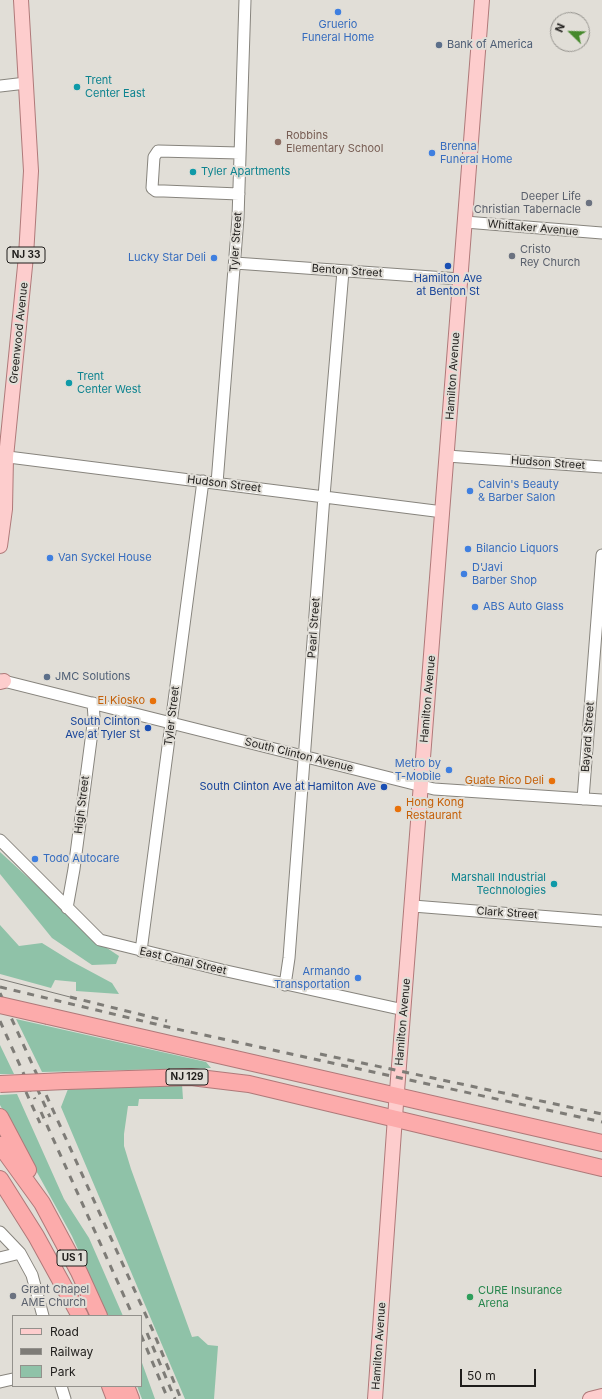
<!DOCTYPE html>
<html>
<head>
<meta charset="utf-8">
<style>
	body { margin:0 }
	#map { position:relative; width:602px; height:1399px; overflow:hidden; background:#e1ded7; font-family:Inter,sans-serif }
	canvas { display:block }
	.legend { position:absolute; left:12px; top:1315px; width:130px; height:72px; box-sizing:border-box; background:#e1ded7; border:1px solid #93918c; margin:0; padding:5px 7px; list-style:none; font-size:12px; color:#1f1d1b }
	.legend li { display:flex; align-items:center; gap:8px; height:20px }
	.legend b { width:20px; border:1px solid #93918c }
	.north { position:absolute; left:550px; top:12px; width:40px; height:40px; box-sizing:border-box; background:#e1ded7; border:1px solid #93918c; border-radius:50%; rotate:293deg; font-size:11px; font-weight:700; line-height:16px; text-align:center; color:#1f1d1b }
	.north::after { content:''; display:block; margin:auto; width:14px; height:18px; background:#46892c; clip-path:polygon(50% 0,100% 100%,50% 72%,0 100%) }
	.scale { position:absolute; left:460px; top:1369px; width:76px; height:18px; box-sizing:border-box; border:2px solid #1f1d1b; border-top:0; padding-left:5px; font-size:12px; line-height:14px; white-space:nowrap; color:#1f1d1b; -webkit-text-stroke:3px #e1ded7; paint-order:stroke }
</style>
</head>
<body>
<div id="map">
<canvas width="602" height="1399"></canvas>
<ul class="legend">
<li><b style="height:5px;background:#fdcdcd"></b>Road</li>
<li><b style="height:5px;background:#7e7c77"></b>Railway</li>
<li><b style="height:11px;background:#8fc2a8"></b>Park</li>
</ul>
<div class="north">N</div>
<div class="scale">50 m</div>
</div>
<script>
const c = document.querySelector('canvas').getContext('2d');
c.lineJoin = 'round';
function fill(path, color) { c.fillStyle = color; c.fill(path, 'evenodd'); }
const poly = rows => new Path2D(rows.map(r => 'M' + r).join(''));
function stroke(path, color, width, dash) { c.strokeStyle = color; c.lineWidth = width; c.lineCap = dash ? 'butt' : 'round'; c.setLineDash(dash || []); c.stroke(path); }
function write(font, color, halo, rows, align = 'center') {
  c.font = font + ' Inter,sans-serif'; c.lineWidth = 4; c.setLineDash([]); c.textBaseline = 'middle'; c.strokeStyle = halo; c.fillStyle = color; for (const [text, x, y, turn = 0] of rows) {
    c.save(); c.translate(x, y); c.rotate((+turn || 0) * Math.PI / 180); c.textAlign = isNaN(turn) ? turn : align; if (halo) c.strokeText(text, 0, 0); c.fillText(text, 0, 0); c.restore();
  }
}
fill(poly([
	[0,852,101,944,119,956,116,964,92,965,52,938,0,874],
	[0,925,19,946,42,943,71,961,112,983,119,994,76,991,76,982,55,980,51,988,0,974],
	[16,1019,206,1062,211,1068,42,1072],
	[0,1045,14,1074,0,1074],
	[182,1084,183,1099,139,1099,138,1106,128,1106,124,1134,124,1146,131,1169,192,1337,198,1336,208,1345,218,1346,214,1399,185,1399,61,1107,68,1089],
	[17,1094,64,1199,89,1238,123,1316,108,1316,72,1236,0,1105,0,1095],
	[141,1360,155,1399,142,1399,137,1386,141,1386]
]), '#8fc2a8');
const minor = poly([
	[0,86,26,83],
	[239,194,164,191,156,191,152,188,154,157,158,151,240,153],
	[465,222,602,233],
	[235,263,460,279],
	[0,456,443,512],
	[447,456,602,467],
	[217,483,238,218,245,0],
	[0,680,434,789,602,800],
	[583,799,602,555],
	[0,840,100,940,222,970,404,1010],
	[413,906,602,921],
	[67,908,74,869,94,717,93,703],
	[141,951,203,481],
	[285,985,289,958,324,496,343,271],
	[0,1232,20,1253,32,1275,43,1316],
	[0,1258,20,1253],
	[0,1382,13,1379],
	[61,1386,65,1399]
]);
const major = poly([
	[0,546,5,509,6,457,26,256,31,171,21,0],
	[0,682,4,681],
	[375,1399,395,1117,482,0],
	[590,1399,602,1396]
]);
const highway = poly([
	[48,1016,602,1143],
	[66,1081,191,1077,249,1084,602,1168],
	[0,1117,28,1170],
	[0,1145,42,1203,79,1272,99,1316],
	[0,1179,36,1236,80,1316],
	[110,1386,115,1399],
	[126,1386,131,1399]
]);
stroke(minor, '#87847d', 13);
stroke(major, '#af7979', 16);
stroke(highway, '#af7979', 18);
stroke(minor, '#fff', 11);
stroke(major, '#fdcdcd', 14);
stroke(highway, '#fcabab', 16);
stroke(poly([
	[0,979,70,997]
]), '#7e7c77', 1);
stroke(poly([
	[0,987,172,1028,602,1122],
	[0,993,153,1331,181,1399],
	[70,997,167,1021],
	[0,1021,35,1099],
	[320,1054,602,1114],
	[37,1088,50,1117],
	[26,1092,40,1123],
	[41,1112,133,1316],
	[147,1333,175,1399],
	[141,1335,168,1399]
]), '#7e7c77', 3, [7, 7]);
const highwayBridge = poly([
	[0,1005,48,1016],
	[0,1084,66,1081]
]);
stroke(highwayBridge, '#af7979', 18, []);
stroke(highwayBridge, '#fcabab', 16);
for (const [x, y, r, color] of [
	[338,12,4,"#3f7fe0"],
	[439,45,4,"#5c6f8a"],
	[77,87,4,"#0f9aa8"],
	[278,142,4,"#8d6e63"],
	[432,153,4,"#3f7fe0"],
	[193,172,4,"#0f9aa8"],
	[589,203,4,"#6b7280"],
	[512,256,4,"#6b7280"],
	[214,258,4,"#3f7fe0"],
	[448,266,4,"#1a4fb4"],
	[69,383,4,"#0f9aa8"],
	[470,491,4,"#3f7fe0"],
	[468,549,4,"#3f7fe0"],
	[50,558,4,"#3f7fe0"],
	[464,574,4,"#3f7fe0"],
	[475,607,4,"#3f7fe0"],
	[47,677,4,"#5c6f8a"],
	[153,701,4,"#e8710a"],
	[148,728,4,"#1a4fb4"],
	[449,770,4,"#3f7fe0"],
	[552,781,4,"#e8710a"],
	[384,787,4,"#1a4fb4"],
	[398,809,4,"#e8710a"],
	[35,859,4,"#3f7fe0"],
	[554,884,4,"#0f9aa8"],
	[358,978,4,"#3f7fe0"],
	[13,1296,4,"#6b7280"],
	[470,1297,4,"#2e9e5b"]
]) { const dot = new Path2D(); dot.arc(x, y, r, 0, 2 * Math.PI); c.fillStyle = color; c.fill(dot); stroke(dot, '#e1ded7', 1.5); }
for (const [x, y, w] of [
	[26,255,38],
	[187,1077,42],
	[72,1258,30]
]) { const box = new Path2D(); box.roundRect(x - w / 2, y - 8, w, 16, 3); c.fillStyle = '#e1ded7'; c.fill(box); stroke(box, '#1f1d1b', 1); }
write('bold 10px', '#1f1d1b', null, [
	["NJ 33",26,255],
	["NJ 129",187,1077],
	["US 1",72,1258]
]);
write('11px', '#366cbe', '#e1ded7', [
	["Gruerio",338,25,"center"],
	["Funeral Home",338,38,"center"],
	["Brenna",440,147],
	["Funeral Home",440,160],
	["Lucky Star Deli",206,258,"right"],
	["Calvin's Beauty",478,485],
	["& Barber Salon",478,498],
	["Bilancio Liquors",476,549],
	["Van Syckel House",58,558],
	["D'Javi",472,568],
	["Barber Shop",472,581],
	["ABS Auto Glass",483,607],
	["Metro by",441,764,"right"],
	["T-Mobile",441,777,"right"],
	["Todo Autocare",43,859],
	["Armando",350,972,"right"],
	["Transportation",350,985,"right"]
], 'left');
write('11px', '#4e5e75', '#e1ded7', [
	["Bank of America",447,45],
	["JMC Solutions",55,677]
], 'left');
write('11px', '#0d838f', '#e1ded7', [
	["Trent",85,81],
	["Center East",85,94],
	["Tyler Apartments",201,172],
	["Trent",77,377],
	["Center West",77,390],
	["Marshall Industrial",546,878,"right"],
	["Technologies",546,891,"right"]
], 'left');
write('11px', '#785e54', '#e1ded7', [
	["Robbins",286,136],
	["Elementary School",286,149]
], 'left');
write('11px', '#5b616d', '#e1ded7', [
	["Deeper Life",581,197,"right"],
	["Christian Tabernacle",581,210,"right"],
	["Cristo",520,250],
	["Rey Church",520,263],
	["Grant Chapel",21,1290],
	["AME Church",21,1303]
], 'left');
write('11px', '#1f1d1b', '#e1ded7', [
	["Whittaker Avenue",533,228,5],
	["Tyler Street",236,242,-86],
	["Benton Street",347,271,4],
	["Greenwood Avenue",19,333,-84],
	["Hamilton Avenue",453,376,-86],
	["Hudson Street",548,463,4],
	["Hudson Street",224,484,7],
	["Pearl Street",314,628,-86],
	["Hamilton Avenue",428,699,-85],
	["Tyler Street",172,716,-83],
	["Bayard Street",588,737,-86],
	["South Clinton Avenue",299,755,14],
	["High Street",82,805,-83],
	["Clark Street",507,913,4],
	["East Canal Street",183,961,13],
	["Hamilton Avenue",403,1022,-85],
	["Hamilton Avenue",379,1346,-86]
]);
write('11px', '#164399', '#e1ded7', [
	["Hamilton Ave",448,279,"center"],
	["at Benton St",448,292,"center"],
	["South Clinton",140,722],
	["Ave at Tyler St",140,735],
	["South Clinton Ave at Hamilton Ave",376,787]
], 'right');
write('11px', '#c56008', '#e1ded7', [
	["El Kiosko",145,701],
	["Guate Rico Deli",544,781],
	["Hong Kong",406,803,"left"],
	["Restaurant",406,816,"left"]
], 'right');
write('11px', '#27864d', '#e1ded7', [
	["CURE Insurance",478,1291],
	["Arena",478,1304]
], 'left');
</script>
</body>
</html>
